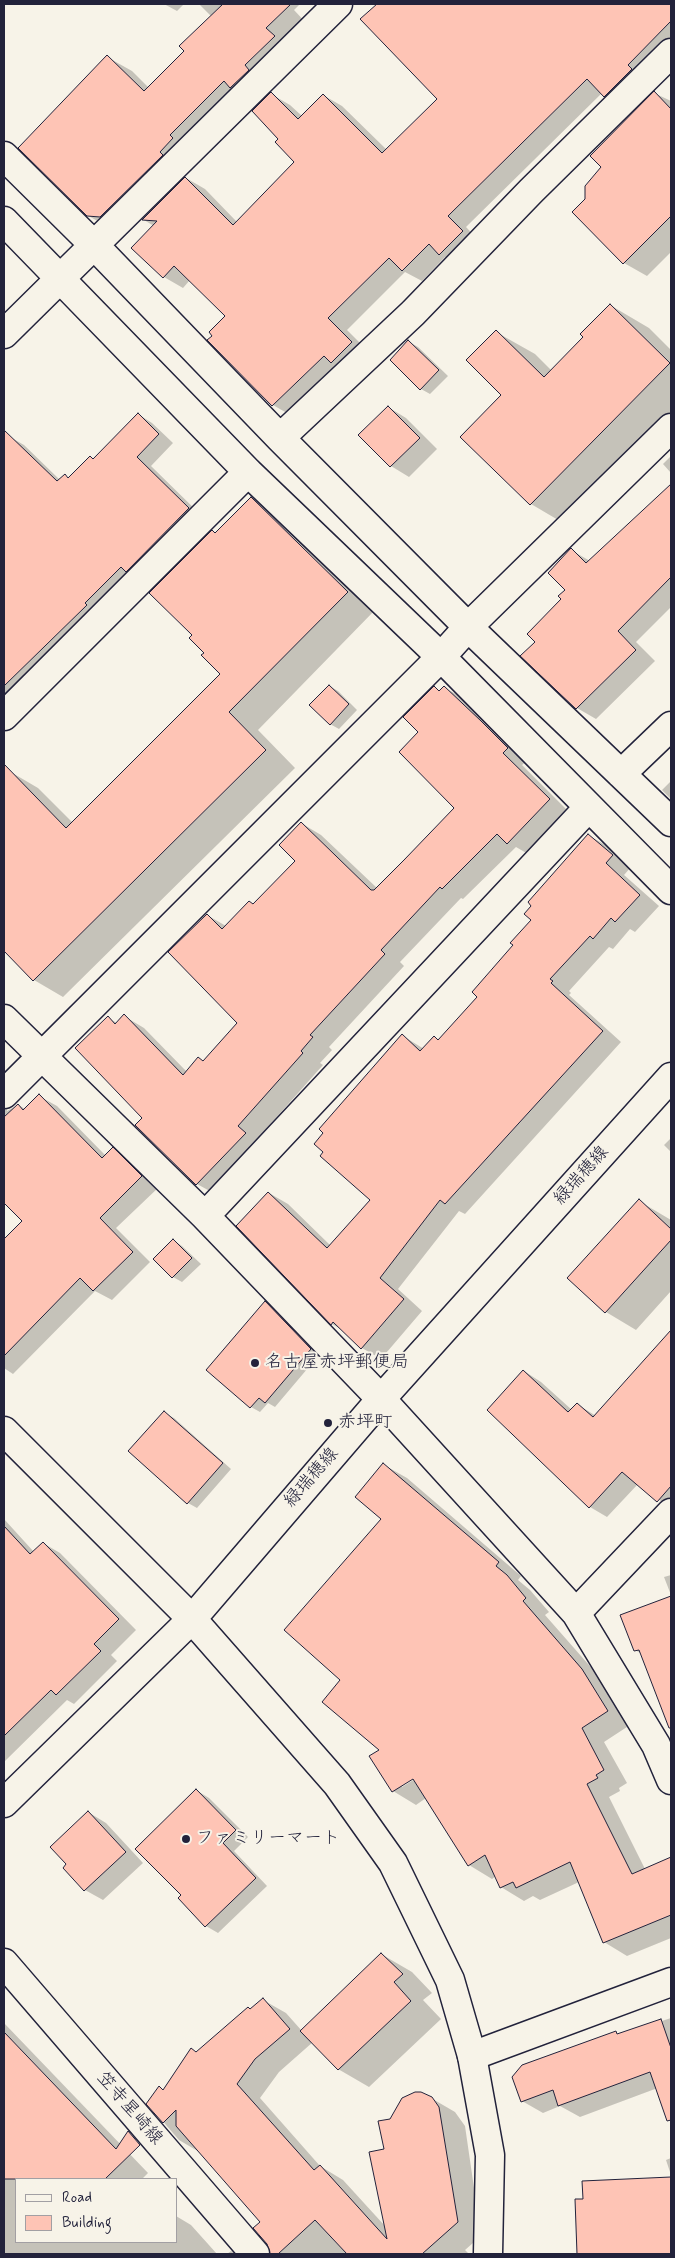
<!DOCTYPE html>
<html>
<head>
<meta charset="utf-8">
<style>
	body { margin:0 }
	#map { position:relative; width:675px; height:2258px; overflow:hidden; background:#f7f3e8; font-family:Mynerve,sans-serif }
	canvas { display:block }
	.frame { position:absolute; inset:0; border:5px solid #22223b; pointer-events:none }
	.legend { position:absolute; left:15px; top:2178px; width:162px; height:65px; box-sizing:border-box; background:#f7f3e8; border:1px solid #a29fa3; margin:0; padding:6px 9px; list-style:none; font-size:15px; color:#22223b }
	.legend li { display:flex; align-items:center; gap:10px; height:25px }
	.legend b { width:25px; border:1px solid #a29fa3 }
</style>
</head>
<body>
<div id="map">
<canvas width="675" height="2258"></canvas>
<div class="frame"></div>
<ul class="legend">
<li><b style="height:6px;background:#f7f3e8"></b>Road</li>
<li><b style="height:14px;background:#fec4b5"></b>Building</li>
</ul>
</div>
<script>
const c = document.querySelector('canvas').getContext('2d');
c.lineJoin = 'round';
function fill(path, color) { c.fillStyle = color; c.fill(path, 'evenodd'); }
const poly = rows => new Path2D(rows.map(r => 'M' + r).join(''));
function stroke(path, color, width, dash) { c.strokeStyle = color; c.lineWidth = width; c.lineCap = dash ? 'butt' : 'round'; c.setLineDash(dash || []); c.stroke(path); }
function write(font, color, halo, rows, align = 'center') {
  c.font = font + ' Mynerve,"Klee One",sans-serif'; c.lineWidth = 4; c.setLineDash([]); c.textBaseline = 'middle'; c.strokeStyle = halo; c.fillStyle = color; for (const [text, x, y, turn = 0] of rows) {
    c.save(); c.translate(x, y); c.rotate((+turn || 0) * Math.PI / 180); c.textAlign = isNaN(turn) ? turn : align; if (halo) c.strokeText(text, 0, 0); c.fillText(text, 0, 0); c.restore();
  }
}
fill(poly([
	[164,4,184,4,177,11],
	[199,4,300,4,294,10,309,26,113,230,87,215,107,57,132,71,149,88,186,51,211,16],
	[379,4,671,4,671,51,624,107,602,93,466,227,481,243,459,265,445,257,422,281,405,272,347,330,370,353,292,416,273,405,209,340,227,316,190,280,183,288,164,277,154,226,144,220,186,178,205,189,237,222,296,162,280,139,271,94,290,105,302,116,323,95,342,106,387,150,439,99,362,19],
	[654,93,671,101,671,252,647,276,624,263,586,199,603,167],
	[610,305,649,328,671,350,671,424,570,527,531,504,462,437,503,395,496,332,535,354,552,371,585,337],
	[409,342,418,347,448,376,430,394,421,389],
	[388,407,406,418,437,449,409,477,391,466],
	[138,414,152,423,173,443,151,466,203,517,4,698,4,443,10,437,24,445,60,480,65,476,69,478,94,460],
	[671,456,671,473,663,464],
	[671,486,671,607,636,642,655,661,596,719,577,708,537,642,567,590,571,550,590,561],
	[252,498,281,515,376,609,258,730,295,768,63,997,34,980,4,949,4,775,9,771,38,788,73,823,222,674,193,635,216,534],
	[329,686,338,691,357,710,339,729,330,724],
	[434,688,441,692,445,688,465,699,528,760,522,765,569,812,528,854,516,847,463,899,461,898,400,962,404,966,329,1047,332,1050,320,1063,323,1065,258,1138,265,1146,217,1195,197,1184,108,1018,117,1023,124,1016,144,1028,187,1072,204,1062,239,1023,207,915,226,926,254,905,297,861,301,823,321,835,377,888,456,808,420,732],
	[671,781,671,799,662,790],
	[588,835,607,846,631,867,624,875,659,906,635,932,630,929,613,949,609,947,569,991,571,993,569,995,621,1042,465,1214,459,1211,398,1289,422,1311,381,1359,362,1348,344,1331,332,1324,238,1226,269,1193,288,1204,331,1246,372,1200,403,1036,424,1049,434,1037,439,1040,479,996,533,920],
	[4,1093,8,1097,7,1111,18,1105,25,1109,39,1096,57,1106,106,1156,113,1149,130,1159,159,1187,116,1228,150,1262,112,1300,95,1291,13,1374,4,1368,4,1241,23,1221,4,1201],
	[671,1138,671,1152,664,1145],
	[639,1201,671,1220,671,1291,636,1330,606,1312,568,1278],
	[173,1240,182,1246,201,1264,182,1282,173,1277],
	[266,1303,275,1308,319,1355,275,1407,268,1403,260,1412,251,1407,208,1370],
	[671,1334,671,1504,670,1506,652,1496,638,1484,607,1517,590,1507,488,1410,524,1371,541,1382,572,1410,577,1404,596,1416],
	[165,1413,174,1418,231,1469,197,1508,188,1503],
	[384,1465,407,1478,521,1576,518,1580,530,1590,549,1612,545,1615,603,1681,630,1725,604,1742,627,1783,619,1788,620,1791,609,1797,645,1869,671,1859,671,1938,627,1956,604,1942,579,1882,540,1900,533,1896,524,1901,501,1887,496,1876,492,1879,469,1865,426,1798,416,1805,393,1791,381,1750,342,1680,383,1519],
	[417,1775,418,1777,402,1787,402,1784],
	[4,1519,34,1552,43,1543,60,1553,136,1630,111,1655,117,1661,74,1704,67,1700,4,1762],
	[671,1575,671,1595,664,1577],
	[671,1597,671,1705,657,1695,642,1654,635,1650,622,1616],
	[196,1790,209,1798,248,1837,234,1851,267,1886,218,1933,206,1926,183,1895],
	[88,1812,106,1823,143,1863,103,1900,85,1890,67,1865],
	[381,1954,412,1972,432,1993,423,2000,441,2019,369,2087,338,2069,313,2042,279,2072,260,2098,320,2166,343,2180,385,2226,385,2150,391,2120,431,2098,455,2112,465,2126,481,2236,465,2250,469,2254,271,2254,271,2250,255,2228,262,2222,201,2153,179,2140,148,2104,164,2091,197,2053,263,2000,286,2013,302,2031],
	[671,2018,671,2091,663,2086,580,2117,560,2106,543,2113,522,2101,616,2033,619,2035],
	[4,2023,148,2173,142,2179,16,2179,16,2242,176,2242,176,2216,191,2225,217,2254,4,2254],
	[671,2158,671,2175,666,2160],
	[671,2179,671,2254,593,2254,583,2182],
	[231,2251,236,2254,227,2254]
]), '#0003');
const building = poly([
	[223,4,291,4,266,28,275,36,245,65,249,70,230,88,224,81,170,135,173,138,160,152,163,155,100,217,87,216,18,148,107,55,144,91,184,51,179,46,223,4],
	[377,4,671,4,671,21,628,65,632,69,604,97,587,79,448,216,463,231,439,255,429,244,402,271,389,258,328,318,352,342,331,363,324,356,272,406,207,340,212,336,209,332,225,316,174,266,163,278,131,248,157,221,142,220,185,177,233,225,294,162,275,142,278,139,252,111,271,92,298,119,323,94,382,153,437,99,360,19,377,4],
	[654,91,671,109,671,216,623,264,572,212,585,199,585,186,601,167,590,156,654,91],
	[610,304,670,363,530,505,460,437,501,395,466,360,496,330,544,377,583,337,580,334,610,304],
	[408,340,439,370,420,390,390,360,408,340],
	[388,406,420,438,390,467,358,435,388,406],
	[138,413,159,434,137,457,189,508,126,572,121,567,85,603,87,605,4,686,4,430,57,481,65,474,68,478,90,456,93,459,138,413],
	[671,484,671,577,618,631,636,650,576,709,520,656,535,642,527,634,561,599,558,596,565,590,548,573,571,548,586,563,671,484],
	[251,497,348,592,229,712,266,750,33,981,4,951,4,764,66,828,220,674,201,655,204,653,189,638,192,635,149,593,212,530,215,533,251,497],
	[329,685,349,704,330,725,309,705,329,685],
	[434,686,439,691,444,686,481,721,508,748,503,753,550,799,507,844,497,834,442,889,440,887,381,950,385,954,310,1035,313,1037,301,1051,303,1053,238,1126,246,1133,196,1185,135,1125,142,1118,75,1048,108,1016,115,1024,124,1014,183,1075,198,1057,203,1061,237,1023,168,952,207,914,222,929,249,901,253,904,295,861,279,845,301,822,371,890,374,890,404,860,454,808,399,752,418,732,403,717,434,686],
	[588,834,613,855,606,863,640,895,615,922,611,918,593,939,590,936,550,979,553,981,551,983,603,1031,445,1204,440,1200,380,1278,404,1299,361,1349,333,1322,331,1325,236,1226,268,1192,327,1248,370,1200,320,1156,323,1152,314,1144,323,1133,319,1129,402,1034,420,1051,434,1036,438,1040,477,997,472,992,513,945,510,943,531,920,524,914,531,906,528,902,588,834],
	[39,1094,102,1158,113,1147,142,1176,100,1218,133,1252,93,1291,80,1278,4,1356,4,1239,22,1221,4,1203,4,1117,18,1104,23,1110,39,1094],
	[639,1199,671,1229,671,1240,605,1313,567,1278,639,1199],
	[173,1239,192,1258,172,1278,153,1259,173,1239],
	[265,1301,311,1349,265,1403,259,1398,250,1408,206,1370,265,1301],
	[671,1330,671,1486,657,1502,622,1472,589,1508,487,1410,523,1370,568,1412,577,1403,593,1417,671,1330],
	[164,1411,223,1463,187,1504,128,1451,164,1411],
	[383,1463,499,1562,496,1566,507,1575,526,1598,523,1601,582,1669,608,1711,582,1728,604,1770,596,1775,598,1778,587,1784,632,1874,671,1857,671,1915,603,1943,570,1862,516,1888,513,1882,500,1888,485,1855,468,1866,413,1779,392,1792,369,1756,379,1750,322,1702,340,1680,284,1630,381,1519,355,1497,383,1463],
	[4,1526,30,1554,43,1542,119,1619,94,1644,101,1651,56,1695,51,1690,4,1736,4,1526],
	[671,1596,671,1728,669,1728,639,1650,634,1651,620,1615,671,1596],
	[196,1789,236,1830,223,1843,256,1878,205,1927,178,1898,181,1895,135,1849,196,1789],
	[88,1811,126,1852,84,1891,63,1868,66,1864,50,1847,88,1811],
	[381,1953,403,1974,394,1982,411,2001,338,2070,300,2031,381,1953],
	[263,1998,290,2029,255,2059,237,2084,314,2170,320,2165,387,2239,369,2152,384,2149,378,2121,390,2119,402,2098,415,2092,421,2092,432,2097,439,2107,458,2222,422,2254,347,2254,315,2220,278,2254,270,2254,267,2244,253,2228,260,2222,176,2126,176,2110,163,2123,146,2104,159,2086,163,2090,191,2048,196,2052,248,2007,250,2009,263,1998],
	[661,2019,671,2048,671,2120,667,2121,650,2072,558,2106,553,2090,521,2102,512,2077,522,2065,616,2031,617,2034,661,2019],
	[4,2032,116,2149,128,2131,140,2145,105,2179,4,2179,4,2032],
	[671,2177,671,2254,577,2254,575,2199,583,2199,582,2181,671,2177]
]);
fill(building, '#fec4b5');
stroke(building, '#22223b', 1);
const street = poly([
	[4,156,94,245,280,438,468,627,671,822],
	[4,221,248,472,441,657,671,890],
	[4,334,338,4],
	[280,438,413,313,531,191,671,53],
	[4,716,248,472],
	[621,774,671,726],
	[4,1019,205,1216,381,1399,576,1613,656,1745,671,1780],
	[4,1094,441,657,468,627,671,428],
	[205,1216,589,807],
	[576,1613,671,1513],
	[472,2056,671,1982]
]);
const secondary = poly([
	[4,1431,192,1619,337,1784,393,1863,450,1980,472,2056,490,2155,488,2254],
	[4,1803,192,1619,381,1399,671,1077],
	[4,1963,255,2254]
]);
stroke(street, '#22223b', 31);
stroke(secondary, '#22223b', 31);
stroke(street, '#f7f3e8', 28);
stroke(secondary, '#f7f3e8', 28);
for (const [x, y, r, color] of [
	[255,1363,5,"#22223b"],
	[328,1423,5,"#22223b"],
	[186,1839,5,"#22223b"]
]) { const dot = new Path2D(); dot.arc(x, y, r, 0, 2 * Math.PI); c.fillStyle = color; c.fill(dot); stroke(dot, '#f7f3e8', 2); }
write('18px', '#22223b', '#f7f3e8', [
	["緑瑞穂線",582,1176,-48],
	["緑瑞穂線",312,1478,-49],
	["笠寺星崎線",129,2109,49]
]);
write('18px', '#22223b', '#f7f3e8', [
	["名古屋赤坪郵便局",265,1363],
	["赤坪町",338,1423],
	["ファミリーマート",196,1839]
], 'left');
</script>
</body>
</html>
